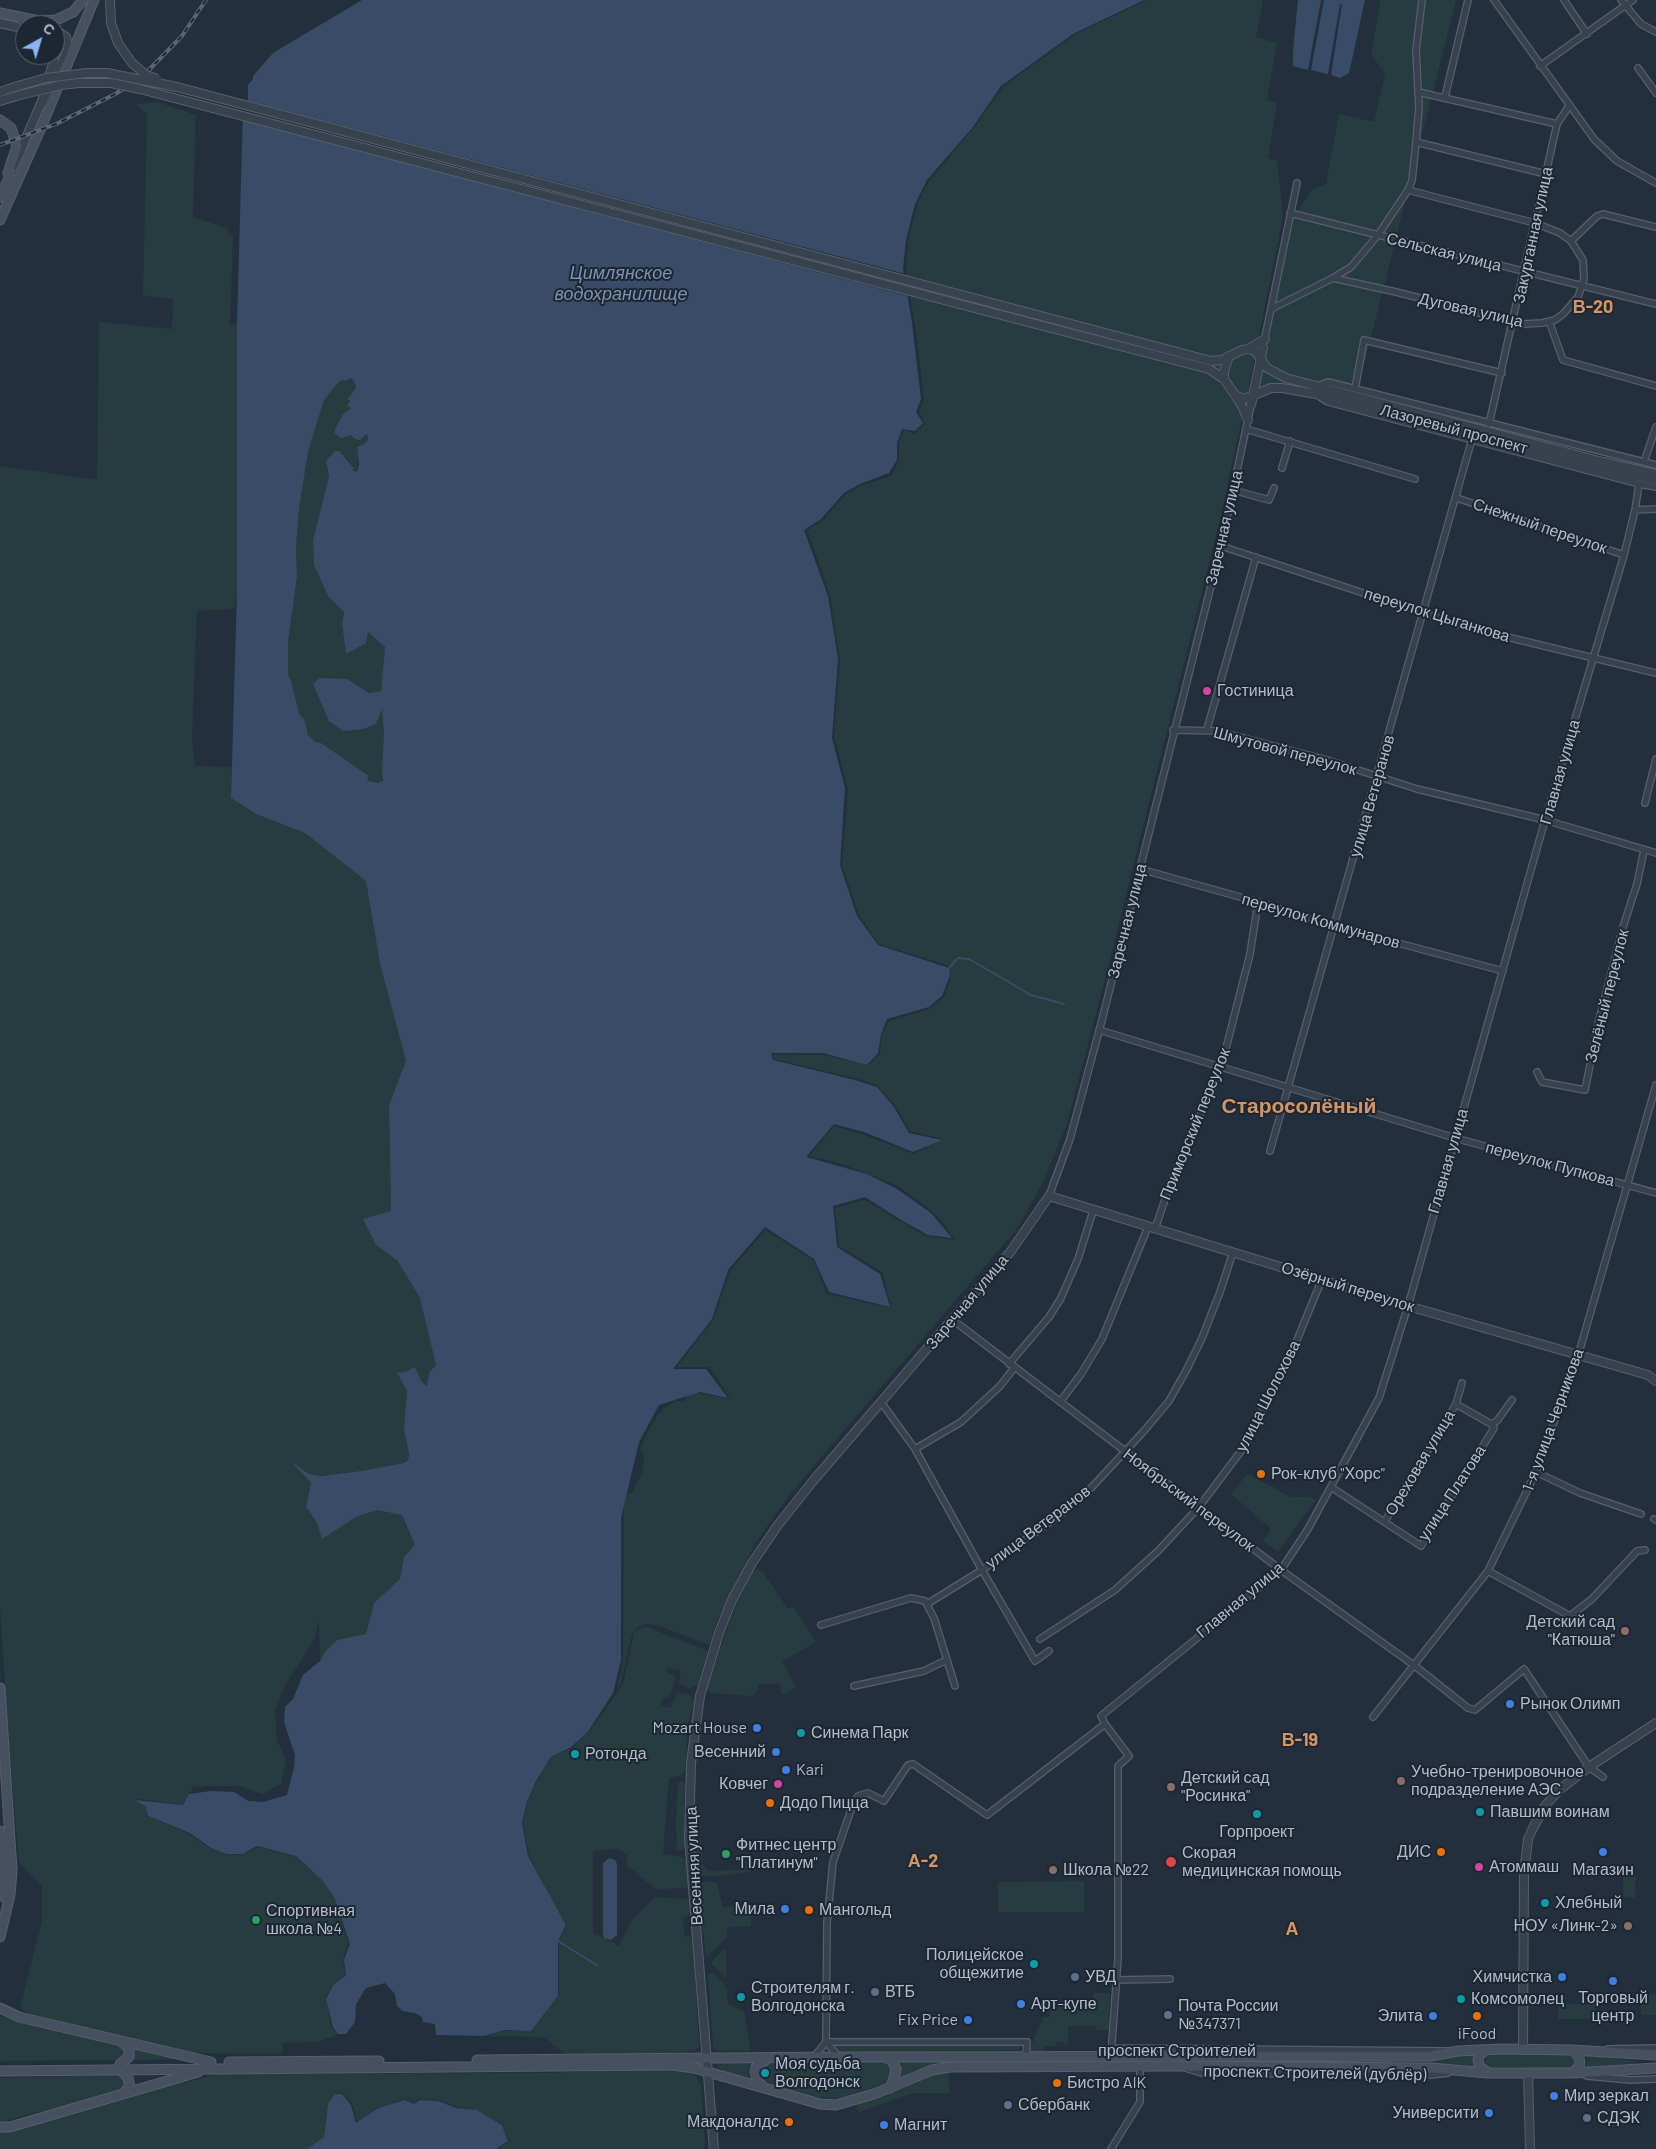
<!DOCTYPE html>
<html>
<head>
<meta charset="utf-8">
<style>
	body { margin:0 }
	#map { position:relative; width:1656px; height:2149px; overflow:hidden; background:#242f3e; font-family:Barlow,sans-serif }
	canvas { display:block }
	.north { position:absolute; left:15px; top:15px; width:50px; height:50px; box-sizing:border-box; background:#1d2633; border:1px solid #59626f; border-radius:50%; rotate:39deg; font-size:14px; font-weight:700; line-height:20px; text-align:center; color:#b4bcc9 }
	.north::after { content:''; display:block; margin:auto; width:18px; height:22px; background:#8ab4f8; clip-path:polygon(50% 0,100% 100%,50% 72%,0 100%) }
</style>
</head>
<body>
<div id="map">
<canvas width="1656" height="2149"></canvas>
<div class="north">С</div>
</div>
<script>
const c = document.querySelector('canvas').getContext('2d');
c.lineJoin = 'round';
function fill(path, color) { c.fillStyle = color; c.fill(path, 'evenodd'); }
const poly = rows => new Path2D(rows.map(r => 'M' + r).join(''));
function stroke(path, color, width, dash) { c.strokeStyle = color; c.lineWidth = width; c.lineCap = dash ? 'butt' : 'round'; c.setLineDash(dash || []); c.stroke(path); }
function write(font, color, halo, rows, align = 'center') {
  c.font = font + ' Barlow,sans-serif'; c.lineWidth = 4; c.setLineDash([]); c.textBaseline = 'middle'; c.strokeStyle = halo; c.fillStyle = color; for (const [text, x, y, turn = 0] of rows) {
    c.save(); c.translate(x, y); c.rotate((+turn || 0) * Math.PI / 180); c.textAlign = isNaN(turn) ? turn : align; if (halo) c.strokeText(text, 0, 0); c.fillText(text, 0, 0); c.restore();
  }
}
fill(poly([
	[1147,0,1263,0,1256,37,1277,43,1267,100,1277,103,1268,158,1277,161,1283,216,1245,405,1220,519,1103,987,1066,1127,1042,1184,1016,1230,811,1469,782,1505,755,1544,718,1619,709,1645,657,1625,645,1624,638,1627,632,1633,621,1683,617,1690,623,1660,624,1492,631,1494,640,1477,643,1469,644,1457,641,1448,647,1433,657,1416,664,1408,676,1401,684,1401,687,1394,699,1393,730,1399,710,1367,677,1367,713,1320,730,1271,765,1230,813,1260,827,1294,891,1308,883,1273,839,1246,835,1208,865,1200,925,1236,955,1240,940,1219,926,1206,896,1185,842,1164,809,1156,834,1126,862,1134,914,1154,943,1139,910,1131,895,1105,877,1085,858,1079,774,1059,773,1054,823,1055,868,1065,880,1054,882,1034,889,1021,929,1009,944,997,951,978,950,966,879,944,859,915,842,865,848,790,834,736,840,661,830,596,807,530,823,520,845,495,860,486,891,476,899,461,899,442,904,430,915,434,925,423,919,411,924,400,917,337,906,272,908,240,918,202,929,181,976,125,1003,87,1074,35],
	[1381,0,1456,0,1353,409,1259,386,1293,218,1312,189,1326,184,1339,114,1374,122,1385,74,1371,54],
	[158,102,196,115,193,217,226,228,233,236,230,326,237,323,237,591,234,609,197,611,192,736,195,766,231,767,231,798,256,814,305,833,366,881,380,964,406,1061,389,1105,391,1212,363,1219,376,1245,397,1260,420,1298,437,1366,429,1373,427,1386,421,1381,407,1390,404,1429,409,1454,408,1460,404,1463,361,1471,321,1476,309,1474,295,1464,311,1483,306,1507,317,1523,322,1538,356,1517,377,1510,402,1515,415,1545,404,1557,400,1579,374,1603,366,1634,356,1637,346,1638,325,1652,320,1661,319,1621,314,1640,284,1687,275,1711,277,1740,286,1760,281,1784,262,1794,240,1786,194,1786,183,1804,135,1799,145,1806,147,1816,189,1834,209,1848,227,1854,243,1855,258,1847,296,1857,323,1881,335,1900,348,1943,343,1959,345,1974,335,1982,326,1997,331,2026,338,2035,316,2042,282,2043,282,2054,191,2053,30,2014,20,2008,42,1921,42,1886,19,1863,7,1718,0,1605,0,466,97,480,99,322,172,329,173,299,143,295,147,114,136,104],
	[351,378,355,382,356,388,348,400,350,400,347,407,350,407,346,436,352,435,356,438,363,438,367,434,368,439,359,452,357,472,352,470,354,467,346,457,326,461,329,476,313,540,314,565,328,596,344,612,342,623,368,632,385,647,381,691,369,693,347,679,382,707,384,733,382,769,384,781,378,783,369,781,367,778,368,776,321,743,315,742,307,734,304,719,299,714,288,675,288,641,297,577,296,547,299,509,308,452,324,400,338,383,343,380],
	[1247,1474,1291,1497,1310,1497,1316,1500,1278,1552,1263,1541,1271,1529,1231,1494],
	[758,1569,764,1574,788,1609,793,1606,816,1642,782,1661,796,1687,786,1694,781,1694,780,1684,759,1684,757,1692,752,1696,711,1693,708,1690,708,1686,724,1638,737,1603,752,1573],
	[647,1627,708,1651,697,1685,690,1689,679,1684,681,1671,668,1668,667,1672,674,1675,675,1680,670,1696,663,1698,661,1706,671,1708,677,1692,690,1695,694,1703,686,1729,687,1739,685,1770,682,1775,669,1778,663,1854,681,1857,687,1861,689,1886,687,1888,655,1889,627,1865,627,1855,616,1848,593,1852,593,1933,619,1946,631,1921,654,1897,689,1899,690,1914,683,1919,684,1937,690,1936,693,1939,699,2046,695,2051,652,2054,565,2054,544,2037,485,2036,505,2031,531,2031,559,1995,559,1940,567,1925,553,1902,529,1855,523,1823,528,1801,537,1781,552,1757,572,1748,588,1733,623,1684,634,1633,638,1629],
	[682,1781,685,1784,684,1828,686,1846,682,1851,677,1849,676,1819,678,1783],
	[701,1842,703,1865,709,1871,738,1870,746,1861,747,1855,749,1855,750,1872,711,1877,698,1875,696,1873,694,1849],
	[1623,1876,1636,1877,1635,1898,1623,1897],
	[704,1881,714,1882,717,1884,723,1907,751,1906,751,1926,727,1927,727,1938,706,1957,698,1884],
	[1084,1881,1084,1912,998,1912,998,1882],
	[724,1949,726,1951,727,1976,725,1978,712,1964,713,1960],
	[710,1973,714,1974,723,1982,727,1991,728,2003,731,2006,744,2011,751,2051,718,2051,713,2046,708,1975],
	[1094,1993,1110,1993,1109,2030,1096,2030,1096,2026,1068,2026,1068,2044,1064,2044,1063,2042,1056,2042,1056,2046,1045,2046,1044,2051,1029,2051,1043,2017,1050,2017,1048,2004,1050,1999,1056,2005,1078,2005,1078,2002,1094,2002],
	[1656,1994,1656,2015,1641,2015,1641,1995],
	[1558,2004,1596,2004,1596,2019,1558,2019],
	[0,2016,120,2044,125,2049,125,2054,120,2060,0,2061],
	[835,2043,1022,2045,1019,2050,840,2051,834,2046],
	[132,2046,183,2059,131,2060],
	[1476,2055,1477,2067,1428,2063,1428,2060],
	[1488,2055,1572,2055,1577,2059,1573,2068,1488,2067,1484,2063],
	[1585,2055,1635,2061,1636,2063,1585,2067,1588,2061],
	[896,2060,946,2060,947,2062,933,2064,898,2078,900,2070],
	[883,2061,891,2070,889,2079,884,2083,855,2095,840,2098,815,2097,769,2084,765,2082,760,2075,762,2067,770,2062],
	[729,2062,752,2062,748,2070,750,2080,727,2073,716,2066],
	[652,2069,694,2074,697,2078,701,2087,705,2149,497,2149,509,2141,502,2124,476,2110,456,2107,438,2100,419,2099,414,2103,405,2099,377,2108,357,2122,352,2103,343,2093,340,2093,335,2094,326,2115,324,2137,307,2149,0,2149,0,2131,183,2081,184,2083,216,2074,545,2073],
	[948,2070,950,2093,913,2093,860,2112,856,2109,859,2102,932,2073],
	[119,2075,123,2079,125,2084,119,2092,0,2122,0,2078]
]), '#263c3f');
fill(poly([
	[362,0,1144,0,1073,34,1001,86,973,127,927,180,915,204,906,240,903,269,912,323,921,399,916,412,923,423,915,431,902,429,897,443,897,460,889,473,860,484,844,493,821,519,804,530,828,596,838,659,832,738,845,788,840,865,857,916,878,945,949,968,950,975,942,996,929,1007,887,1019,881,1034,878,1053,867,1065,823,1053,771,1053,773,1060,855,1080,877,1087,894,1107,909,1133,942,1140,913,1152,864,1132,834,1124,806,1157,867,1174,897,1189,931,1213,952,1238,928,1235,901,1220,865,1197,833,1206,837,1247,880,1274,890,1307,829,1292,814,1259,765,1227,728,1270,712,1319,673,1369,706,1369,728,1398,700,1392,659,1405,639,1442,621,1518,621,1660,613,1693,587,1733,571,1747,551,1757,536,1781,527,1802,522,1823,528,1856,566,1925,558,1941,558,1996,531,2031,505,2030,484,2036,436,2035,435,2024,423,2022,422,2017,415,2013,403,2011,397,2006,395,1994,385,1983,366,1988,356,2004,355,2022,346,2034,338,2034,333,2027,326,1999,334,1984,346,1975,344,1960,350,1944,335,1899,323,1881,296,1856,257,1846,243,1854,227,1854,211,1848,190,1833,148,1816,145,1806,135,1800,183,1805,189,1794,211,1791,234,1792,248,1801,263,1802,287,1795,294,1768,295,1755,284,1722,285,1707,293,1699,303,1675,320,1661,325,1652,337,1640,366,1634,374,1603,400,1579,404,1557,415,1545,402,1515,377,1510,356,1517,322,1539,317,1523,306,1507,311,1483,292,1462,309,1474,321,1476,361,1471,404,1463,408,1460,409,1454,404,1429,407,1390,397,1373,405,1372,415,1367,421,1381,427,1386,429,1373,436,1365,420,1298,397,1260,376,1245,363,1219,391,1211,389,1105,406,1061,380,964,366,881,305,833,256,814,231,798,237,591,237,323,243,111,248,102,248,85,253,79,253,76,273,53],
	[351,378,355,382,356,388,347,400,350,400,347,407,350,407,350,409,343,414,335,430,335,434,341,438,351,435,355,439,360,440,367,434,368,439,364,444,357,447,359,464,357,472,352,470,354,468,339,451,335,451,326,461,329,476,313,540,314,565,328,596,344,612,342,623,346,654,366,643,368,632,385,647,381,691,369,693,347,679,320,678,313,684,329,721,343,731,363,729,376,724,382,709,384,733,382,769,383,781,378,783,369,781,367,778,369,776,321,743,315,742,307,734,307,729,304,719,299,714,291,681,288,675,288,641,297,577,296,547,299,509,308,452,324,400,338,383,342,380,345,381],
	[1298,0,1321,0,1308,70,1293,66,1293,51],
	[1324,0,1365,0,1349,73,1340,78,1331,75,1342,4,1340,4,1328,74,1311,70],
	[609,1858,615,1860,617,1864,617,1935,611,1940,604,1938,603,1935,603,1863],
	[335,2094,342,2094,351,2105,356,2123,378,2108,405,2100,414,2104,420,2100,438,2101,456,2108,477,2110,502,2125,508,2141,496,2149,307,2149,324,2137,328,2104]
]), '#394c67');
fill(poly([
	[245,100,906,274,911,297,240,119,240,111]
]), '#242f3e');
stroke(poly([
	[949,968,958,958,969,959,1031,995,1064,1004],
	[558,1941,598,1966]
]), '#394c67', 2);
const minor = poly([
	[1494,0,1594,139,1617,161,1656,183],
	[1564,0,1587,34],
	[1621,0,1641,24,1656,32],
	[1540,66,1633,0],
	[1638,68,1656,93],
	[1418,92,1557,124],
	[1445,97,1468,0],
	[1416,142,1546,174],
	[1290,213,1656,304],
	[1571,241,1597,216,1603,214,1656,227],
	[1333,278,1396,292,1523,324,1542,323,1555,320,1563,314,1578,297,1584,279,1583,260,1571,241,1560,233,1535,223,1408,190],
	[1271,309,1333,278,1351,267,1378,235,1408,190,1412,181,1416,142,1419,107,1416,51,1422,0],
	[1549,321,1563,360,1656,386],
	[1264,342,1297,183],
	[1317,386,1328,382,1656,465],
	[1355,389,1364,340,1502,373],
	[1320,397,1328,402,1639,484,1656,487],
	[1489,424,1557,124,1569,106],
	[1246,429,1415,479],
	[1644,462,1656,427],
	[1282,468,1290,441],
	[1233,490,1269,500,1274,488],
	[1457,498,1624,555],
	[1635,510,1656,509],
	[1221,546,1466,627,1656,673],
	[1207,729,1256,557],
	[1173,730,1217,731,1327,760,1417,789,1545,820,1656,853],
	[1645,803,1656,759],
	[1140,869,1258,902,1334,926,1503,971],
	[1099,1030,1455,1138,1656,1193],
	[1537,1072,1542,1082,1585,1090,1599,1020,1623,927,1637,884,1644,850],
	[1270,1151,1472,439],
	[1049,1196,1070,1139,1102,1020,1221,546,1251,405],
	[1155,1229,1173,1176,1221,1068,1250,954,1258,902],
	[953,1320,1281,1570,1415,1666,1468,1708,1475,1710,1524,1669,1589,1767,1603,1777],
	[1009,1364,1049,1317,1061,1298,1078,1259,1093,1211],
	[881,1402,915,1449,982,1570,1035,1661,1049,1651],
	[1060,1402,1081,1374,1102,1339,1148,1227],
	[1456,1404,1462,1383],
	[1491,1424,1497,1421,1512,1400],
	[915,1449,961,1422,1000,1386,1014,1368],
	[1536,1472,1580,1493,1641,1514],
	[1331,1487,1421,1546,1494,1428,1491,1424,1456,1404,1385,1521],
	[1654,1519,1656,1520],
	[1488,1571,1570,1616,1592,1599,1637,1551,1645,1550],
	[927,1604,982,1570,1053,1520,1092,1487,1144,1431,1169,1401,1187,1369,1202,1338,1220,1292,1233,1252],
	[821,1625,911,1598,925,1601,934,1618,955,1686],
	[1040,1639,1115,1590,1158,1551,1199,1507,1247,1443,1295,1345,1322,1279],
	[854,1686,924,1671,942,1662,947,1662],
	[1373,1717,1488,1571,1536,1472,1578,1356,1656,1085],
	[1116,1980,1170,1979],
	[826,2042,1027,2042,1026,2056],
	[826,2042,839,2057],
	[1111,2048,1446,2051],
	[1608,2049,1656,2048],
	[1111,2056,1118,1958,1118,1766,1129,1756,1105,1724,1101,1716,1281,1570,1308,1529,1379,1398,1408,1306,1545,820,1624,555,1635,510,1639,484],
	[814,2057,826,2042,827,1923,833,1862,853,1804,858,1796,868,1793,884,1801,908,1765,913,1764,987,1815,1105,1724],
	[1185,2068,1202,2073,1430,2075,1448,2073],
	[1582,2073,1587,2076,1630,2080,1656,2079],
	[1111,2149,1140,2102,1140,2066]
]);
const tertiary = poly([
	[110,0,111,23,118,43],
	[19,17,27,23,36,25],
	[0,23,25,29],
	[177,87,1211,361,1222,360,1242,350,1248,349,1255,351,1267,368,1286,378,1603,462,1656,474],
	[0,92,18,86],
	[0,101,20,95],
	[46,102,68,48,66,37,55,30],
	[14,166,42,101,54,60,53,55],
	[1024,321,1209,369,1224,379,1235,395,1244,399,1271,388,1282,388,1316,394,1476,434,1604,470,1656,480],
	[1248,349,1265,339],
	[1224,379,1224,371,1229,356],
	[1235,395,1243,408,1248,420],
	[1251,405,1263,348],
	[1523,2050,1524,1873,1528,1839,1533,1828,1545,1806,1559,1790,1589,1767,1656,1723],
	[1528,2073,1530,2149],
	[714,2149,689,1838,691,1763,700,1696,719,1633,732,1600,752,1563,778,1525,813,1481,1011,1251,1049,1196,1408,1306,1648,1375,1656,1381]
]);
const secondary = poly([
	[0,13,39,21,56,20,73,12,83,0],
	[0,120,11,128,17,146,8,173,9,178,0,197],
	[0,220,40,130,94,0],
	[0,1688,12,1870,10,1895,0,1937],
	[0,1831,5,1898],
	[0,2008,19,2017,211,2062],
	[1486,2050,1479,2055,1478,2061,1480,2067,1488,2073],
	[885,2057,892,2061,896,2069,894,2078,890,2088],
	[477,2060,839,2057,1430,2056,1458,2051,1502,2049,1573,2050,1656,2055],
	[229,2062,379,2061],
	[120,2064,129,2057,129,2048,122,2042],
	[121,2070,128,2078,130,2087,123,2094],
	[0,2071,671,2065,694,2068,820,2104,836,2105,874,2094,932,2070,950,2067,1176,2066,1431,2068,1488,2073,1573,2073,1656,2068],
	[1573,2073,1579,2066,1580,2062,1579,2057,1573,2050],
	[764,2088,758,2082,755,2072,756,2067,768,2058],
	[0,2127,10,2127,198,2072]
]);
stroke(minor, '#565f6c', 8);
stroke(tertiary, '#565f6c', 10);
stroke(secondary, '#565f6c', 11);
stroke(minor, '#38414e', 5.5);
stroke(tertiary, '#38414e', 8);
stroke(secondary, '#465061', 9);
const rail = poly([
	[0,145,56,124,78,113,117,93,145,74,182,36,206,0]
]);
stroke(rail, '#5a6575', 4);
stroke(rail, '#1d2633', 2, [5.5]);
const tertiaryBridge = poly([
	[118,43,132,63,146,75,157,79],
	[18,86,46,78,87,73,107,73,177,87],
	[20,95,61,85,79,83,111,83,140,89,1024,321]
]);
stroke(tertiaryBridge, '#565f6c', 10, []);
stroke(tertiaryBridge, '#38414e', 8);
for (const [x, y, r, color] of [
	[1207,691,5,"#d1479c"],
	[1261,1474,5,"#e8710a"],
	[1625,1631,5,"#8d6e63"],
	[1510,1704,5,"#3f7fe0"],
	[757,1728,5,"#3f7fe0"],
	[801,1733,5,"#0f9aa8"],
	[776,1752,5,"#3f7fe0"],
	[575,1754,5,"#0f9aa8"],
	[786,1770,5,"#3f7fe0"],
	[1401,1781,5,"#8d6e63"],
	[778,1784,5,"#d1479c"],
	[1171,1787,5,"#8d6e63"],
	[770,1803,5,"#e8710a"],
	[1480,1812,5,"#0f9aa8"],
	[1257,1814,5,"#0f9aa8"],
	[1441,1852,5,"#e8710a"],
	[1603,1852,5,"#3f7fe0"],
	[726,1854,5,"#2e9e5b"],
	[1171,1862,6,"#e0444e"],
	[1479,1867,5,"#d1479c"],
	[1053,1870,5,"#8d6e63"],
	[1545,1903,5,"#0f9aa8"],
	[785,1909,5,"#3f7fe0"],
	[809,1910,5,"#e8710a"],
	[256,1920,5,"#2e9e5b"],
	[1628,1926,5,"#8d6e63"],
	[1034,1964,5,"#0f9aa8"],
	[1075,1977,5,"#5c6f8a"],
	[1562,1977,5,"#3f7fe0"],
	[1613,1981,5,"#3f7fe0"],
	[875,1992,5,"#5c6f8a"],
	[741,1997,5,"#0f9aa8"],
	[1461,1999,5,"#0f9aa8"],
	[1021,2004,5,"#3f7fe0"],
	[1168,2015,5,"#5c6f8a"],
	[1433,2016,5,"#3f7fe0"],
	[1477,2016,5,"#e8710a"],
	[968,2020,5,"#3f7fe0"],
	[765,2073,5,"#0f9aa8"],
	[1057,2083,5,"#e8710a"],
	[1554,2096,5,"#3f7fe0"],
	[1008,2105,5,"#5c6f8a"],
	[1489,2113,5,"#3f7fe0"],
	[1587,2118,5,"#5c6f8a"],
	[789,2122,5,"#e8710a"],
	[884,2125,5,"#3f7fe0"]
]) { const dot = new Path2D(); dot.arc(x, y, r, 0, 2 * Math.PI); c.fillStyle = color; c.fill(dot); stroke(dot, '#1d2633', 2); }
write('16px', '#b4bcc9', '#1d2633', [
	["Закурганная улица",1533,235,-78],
	["Сельская улица",1444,252,14],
	["Дуговая улица",1471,310,13],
	["Лазоревый проспект",1454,429,15],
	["Снежный переулок",1540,526,19],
	["Заречная улица",1224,528,-77],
	["переулок Цыганкова",1437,615,17],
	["Шмутовой переулок",1285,751,15],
	["Главная улица",1560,772,-74],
	["улица Ветеранов",1372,796,-74],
	["Заречная улица",1127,921,-76],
	["переулок Коммунаров",1321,921,16],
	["Зелёный переулок",1607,996,-76],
	["Приморский переулок",1195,1124,-68],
	["Главная улица",1448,1161,-74],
	["переулок Пупкова",1550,1164,15],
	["Озёрный переулок",1348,1287,17],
	["Заречная улица",967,1302,-50],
	["улица Шолохова",1268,1396,-63],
	["1-я улица Черникова",1553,1420,-70],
	["Ореховая улица",1420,1463,-59],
	["улица Платова",1452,1493,-57],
	["Ноябрьский переулок",1189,1500,37],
	["улица Ветеранов",1038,1527,-37],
	["Главная улица",1240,1600,-40],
	["Весенняя улица",694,1866,-93],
	["проспект Строителей",1177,2051],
	["проспект Строителей (дублёр)",1315,2073,1]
]);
write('16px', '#b4bcc9', '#1d2633', [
	["Гостиница",1217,691],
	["Рок-клуб \"Хорс\"",1271,1474],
	["Детский сад",1615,1622,"right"],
	["\"Катюша\"",1615,1640,"right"],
	["Рынок Олимп",1520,1704],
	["Mozart House",747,1728,"right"],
	["Синема Парк",811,1733],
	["Весенний",766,1752,"right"],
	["Ротонда",585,1754],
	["Kari",796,1770],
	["Учебно-тренировочное",1411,1772],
	["подразделение АЭС",1411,1790],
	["Детский сад",1181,1778],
	["\"Росинка\"",1181,1796],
	["Ковчег",768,1784,"right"],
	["Додо Пицца",780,1803],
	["Павшим воинам",1490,1812],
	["Горпроект",1257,1832,"center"],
	["Фитнес центр",736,1845],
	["\"Платинум\"",736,1863],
	["ДИС",1431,1852,"right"],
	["Скорая",1182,1853],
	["медицинская помощь",1182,1871],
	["Атоммаш",1489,1867],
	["Школа №22",1063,1870],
	["Магазин",1603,1870,"center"],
	["Хлебный",1555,1903],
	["Мила",775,1909,"right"],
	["Мангольд",819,1910],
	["Спортивная",266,1911],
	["школа №4",266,1929],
	["НОУ «Линк-2»",1618,1926,"right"],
	["Полицейское",1024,1955,"right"],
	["общежитие",1024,1973,"right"],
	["УВД",1085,1977],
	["Химчистка",1552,1977,"right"],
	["Строителям г.",751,1988],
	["Волгодонска",751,2006],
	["ВТБ",885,1992],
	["Торговый",1613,1998,"center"],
	["центр",1613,2016,"center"],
	["Комсомолец",1471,1999],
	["Арт-купе",1031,2004],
	["Почта России",1178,2006],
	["№347371",1178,2024],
	["Элита",1423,2016,"right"],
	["Fix Price",958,2020,"right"],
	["iFood",1477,2034,"center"],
	["Моя судьба",775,2064],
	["Волгодонск",775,2082],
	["Бистро AIK",1067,2083],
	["Мир зеркал",1564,2096],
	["Сбербанк",1018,2105],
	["Университи",1479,2113,"right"],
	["СДЭК",1597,2118],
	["Макдоналдс",779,2122,"right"],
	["Магнит",894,2125]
], 'left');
write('italic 18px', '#7c92b1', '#1d2633', [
	["Цимлянское",621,273],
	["водохранилище",621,294]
]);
write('bold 18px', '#d59563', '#1d2633', [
	["В-20",1593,307],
	["В-19",1300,1740],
	["А-2",923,1861],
	["А",1292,1929]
]);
write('bold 21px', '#d59563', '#1d2633', [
	["Староcолёный",1299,1106]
]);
</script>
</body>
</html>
